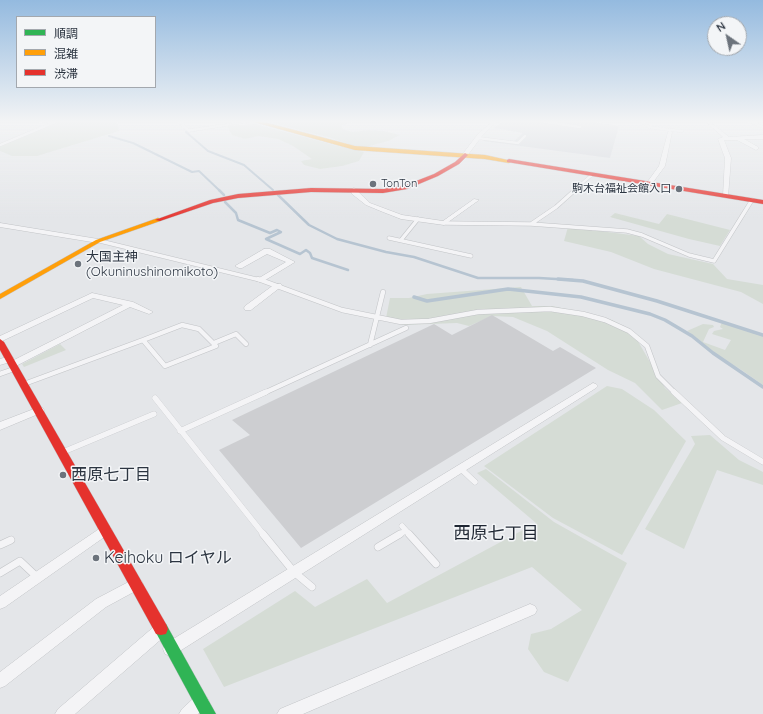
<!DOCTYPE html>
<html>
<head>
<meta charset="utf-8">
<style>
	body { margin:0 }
	#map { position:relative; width:763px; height:714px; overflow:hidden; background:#e4e6e9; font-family:Quicksand,"Noto Sans JP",sans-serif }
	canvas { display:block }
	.legend { position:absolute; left:16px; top:16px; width:140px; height:72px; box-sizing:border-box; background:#f3f5f7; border:1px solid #a3a8ae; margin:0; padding:5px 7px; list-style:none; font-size:12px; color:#2c3541 }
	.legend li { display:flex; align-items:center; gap:8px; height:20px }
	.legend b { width:20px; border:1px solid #a3a8ae }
	.north { position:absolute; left:707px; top:16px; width:40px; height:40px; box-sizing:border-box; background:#f3f5f7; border:1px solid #a3a8ae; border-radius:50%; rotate:326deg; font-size:11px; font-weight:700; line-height:16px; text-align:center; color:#2c3541 }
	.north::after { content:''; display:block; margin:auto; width:14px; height:18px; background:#6c737c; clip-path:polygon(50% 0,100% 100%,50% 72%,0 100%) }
</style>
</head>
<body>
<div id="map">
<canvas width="763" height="714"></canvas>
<ul class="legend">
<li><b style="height:5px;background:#30b455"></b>順調</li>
<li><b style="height:5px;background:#ff9f0a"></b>混雑</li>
<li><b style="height:5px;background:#e5322d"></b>渋滞</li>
</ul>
<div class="north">N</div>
</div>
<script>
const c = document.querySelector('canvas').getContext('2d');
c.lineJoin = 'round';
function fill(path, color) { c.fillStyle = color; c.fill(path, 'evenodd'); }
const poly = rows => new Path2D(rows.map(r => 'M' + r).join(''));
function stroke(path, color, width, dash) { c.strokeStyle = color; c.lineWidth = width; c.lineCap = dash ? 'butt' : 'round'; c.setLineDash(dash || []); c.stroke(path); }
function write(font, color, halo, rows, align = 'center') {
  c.font = font + ' Quicksand,"Noto Sans JP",sans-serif'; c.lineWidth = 3; c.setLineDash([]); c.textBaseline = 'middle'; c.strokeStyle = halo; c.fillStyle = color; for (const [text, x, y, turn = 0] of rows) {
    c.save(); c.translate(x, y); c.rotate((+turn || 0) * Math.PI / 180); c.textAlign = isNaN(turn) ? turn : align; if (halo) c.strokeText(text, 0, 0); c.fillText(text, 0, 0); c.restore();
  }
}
fill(poly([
	[503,121,590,121,619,126,610,158,483,141,484,137,514,141,523,133,494,128]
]), '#d3d6dc');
fill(poly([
	[49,121,117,121,119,131,37,156,12,156,0,151,0,146,57,122],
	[269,121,356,121,342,125,343,129,353,132,367,130,384,131,400,135,388,141,366,147,351,145,331,138,284,126],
	[256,124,334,145,364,152,359,161,342,166,320,169,304,165,301,161,312,159,293,146,278,139,258,136,245,139,232,135,227,126],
	[615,213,659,224,667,214,730,230,720,246,689,239,610,217],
	[568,227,639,236,648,244,668,254,713,264,727,279,763,285,763,304,741,292,654,269,611,252,564,241],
	[521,287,532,306,553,306,612,320,632,331,665,388,682,403,662,410,635,383,608,370,547,331,513,317,492,316,469,326,457,323,402,325,386,318,390,298,409,298,427,294],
	[722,322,763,336,763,385,740,369,715,354,693,335,687,331,703,324,713,325,714,327,709,329,703,342,725,350,731,340,712,334,714,331,723,329,720,327],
	[60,344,66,350,24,367,22,364],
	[607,386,622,389,654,410,686,441,622,555,553,518,484,466],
	[710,435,739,460,763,472,763,485,717,470,684,549,645,529,695,444,691,436],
	[486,469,554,522,627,563,568,682,544,672,528,649,531,634,551,629,582,610,532,567,224,687,203,649,295,591,315,607,367,579,387,603,536,523,477,473]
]), '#d5dcd5');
stroke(poly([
	[186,132,208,151,244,165,273,190],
	[109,136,133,143,192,172,199,171,220,191]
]), '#b6c4d1', 2);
stroke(poly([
	[219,190,224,195],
	[278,195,309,225,337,239,386,252,414,257,478,278,539,278,573,280],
	[225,202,236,213,238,220,270,233,277,230,281,232,266,239,300,254,306,250,310,253,312,258,348,270]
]), '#b6c4d1', 2.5);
stroke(poly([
	[558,279,583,281,657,301,763,335],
	[414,297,427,301,508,289,581,297,650,314,665,320,692,336,713,353,763,387]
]), '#b6c4d1', 3.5);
fill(poly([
	[492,315,553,351,560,347,596,368,301,548,219,450,250,435,232,420,434,324,452,335]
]), '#cdced1');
const laneFar4 = poly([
	[540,121,580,127],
	[644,121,643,123,649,127,670,130,670,132],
	[749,121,763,127],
	[670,130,682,131],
	[478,138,518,143,525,136],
	[0,145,55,122,40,121],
	[573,191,593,174]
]);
const laneFar3 = poly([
	[444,223,531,224,556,207,575,190],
	[531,224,627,231,642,235,689,255,714,261,752,200],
	[389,238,471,256],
	[401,240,418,219],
	[100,241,260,280]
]);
const laneFar2 = poly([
	[258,279,342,310,401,322,429,321,478,312,550,309,583,314,605,320,629,331,647,346,658,376,675,393],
	[182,325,199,329,216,346,165,366,143,340,182,325],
	[214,343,236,334,246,344],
	[370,345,383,292],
	[0,374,14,369],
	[24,384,143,340],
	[264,393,406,328]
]);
const laneFar1 = poly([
	[674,392,723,438,763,462],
	[155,398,264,535],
	[180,431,266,392],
	[63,452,154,414],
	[461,469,475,482],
	[402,526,410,535],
	[399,535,405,531]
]);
const lane = poly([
	[263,534,294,572,312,587],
	[409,534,436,564],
	[0,545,11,540],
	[378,547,400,534],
	[0,573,20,561,37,577]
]);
const street = poly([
	[176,121,180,121,189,129,249,121,258,121,188,132,176,121],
	[493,121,497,121,482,136,467,156,463,156,462,155,478,134,493,121],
	[705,121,709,121,729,137,763,135,763,139,744,139,758,147,758,149,756,150,737,140,724,140,731,158,728,197,723,196,725,158,718,139,723,137,705,121],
	[670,131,672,132,665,166,651,185,647,185,646,184,659,166,668,132,670,131],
	[354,188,370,203,402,215,443,221,474,199,479,200,444,225,401,219,383,212,366,205,352,194,351,190,354,188],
	[0,223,98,239,101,241,98,243,0,227,0,223],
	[264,249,270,249,295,262,262,282,258,280,259,278,286,262,267,254,242,268,239,268,235,266,264,249],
	[275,284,281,284,282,286,251,310,245,310,244,308,245,306,275,284],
	[92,293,133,302,153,312,149,314,130,307,16,366,10,366,8,364,10,362,0,365,0,359,10,356,13,357,14,360,123,305,93,298,0,342,0,336,92,293],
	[593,383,596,384,598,386,596,388,175,654,170,656,165,654,163,649,165,644,593,383],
	[39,407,43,408,44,410,43,412,0,430,0,422,39,407],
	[106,525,110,527,112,530,110,533,5,607,0,609,0,596,102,527,106,525],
	[136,578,141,580,143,584,141,588,106,607,5,686,0,688,0,672,96,599,136,578],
	[530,604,535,606,537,610,535,614,303,714,277,714,280,709,530,604],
	[161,624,166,625,168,630,166,635,75,714,55,714,58,709,156,625,161,624],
	[201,693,206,696,209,701,206,706,198,714,179,714,182,709,196,696,201,693]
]);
const fast = poly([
	[161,623,166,624,216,714,200,714,154,629,156,624,161,623]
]);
const slow = poly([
	[254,121,260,121,355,146,485,155,512,161,509,163,485,159,355,150,254,122,254,121],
	[158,218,161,220,160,221,100,242,0,299,0,294,96,240,158,218]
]);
const jam = poly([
	[465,153,468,155,459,164,438,176,407,189,383,193,311,192,238,198,213,203,160,221,155,220,210,200,238,194,311,188,383,189,406,185,434,174,455,162,465,153],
	[509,159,763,200,763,204,507,162,507,160,509,159],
	[0,339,4,342,166,624,168,629,166,634,161,635,156,634,0,350,0,339]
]);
stroke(laneFar4, '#c2c4c7', 3);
stroke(laneFar3, '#c2c4c7', 4.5);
stroke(laneFar2, '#c2c4c7', 5.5);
stroke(laneFar1, '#c2c4c7', 6);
stroke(lane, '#c2c4c7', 8);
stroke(street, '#c2c4c7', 1);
stroke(fast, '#c2c4c7', 1);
stroke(slow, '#c2c4c7', 1);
stroke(jam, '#c2c4c7', 1);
stroke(laneFar4, '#f4f4f6', 2.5);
stroke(laneFar3, '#f4f4f6', 3.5);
stroke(laneFar2, '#f4f4f6', 4.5);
stroke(laneFar1, '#f4f4f6', 5.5);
stroke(lane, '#f4f4f6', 7);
fill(street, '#f4f4f6');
fill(fast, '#30b455');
fill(slow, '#ff9f0a');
fill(jam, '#e5322d');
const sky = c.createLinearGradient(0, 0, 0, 221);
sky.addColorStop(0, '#94badf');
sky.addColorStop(0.55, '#f3f4f5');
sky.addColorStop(1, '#f3f4f500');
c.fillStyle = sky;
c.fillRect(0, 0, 763, 221);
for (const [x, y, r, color] of [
	[373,184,4,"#6c737c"],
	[679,189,4,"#6c737c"],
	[78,264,4,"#6c737c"],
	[63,475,4,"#6c737c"],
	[96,558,4,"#6c737c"]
]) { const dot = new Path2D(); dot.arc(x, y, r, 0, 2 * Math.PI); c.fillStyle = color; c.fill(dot); stroke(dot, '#f3f5f7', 1.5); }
write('11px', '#2c3541', '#f3f5f7', [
	["TonTon",381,184],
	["駒木台福祉会館入口",671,189,"right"]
], 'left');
write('13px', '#2c3541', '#f3f5f7', [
	["大国主神",86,257],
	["(Okuninushinomikoto)",86,272]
], 'left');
write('16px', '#2c3541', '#f3f5f7', [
	["西原七丁目",71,475],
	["Keihoku ロイヤル",104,558]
], 'left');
write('17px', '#1e2632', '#f3f5f7', [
	["西原七丁目",496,534]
]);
</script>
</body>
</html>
